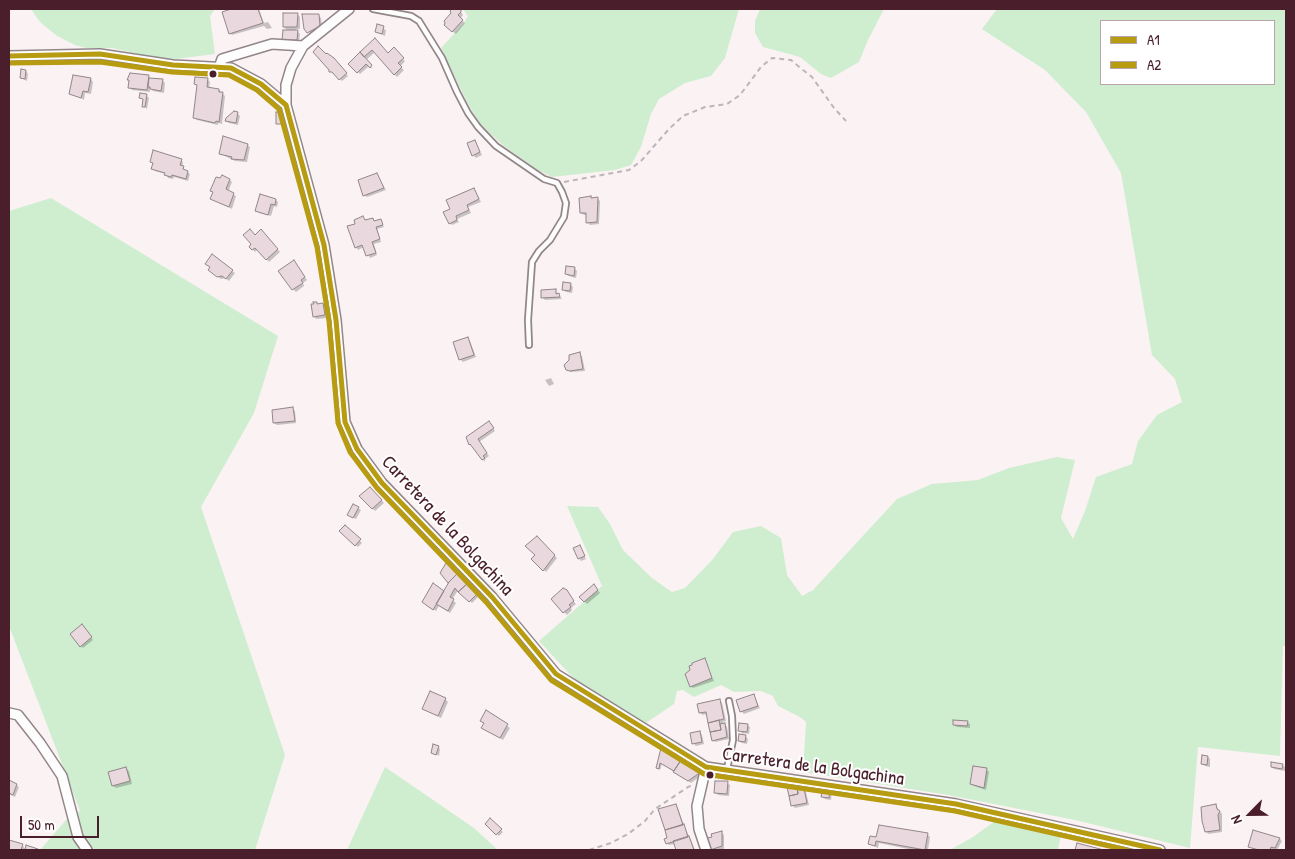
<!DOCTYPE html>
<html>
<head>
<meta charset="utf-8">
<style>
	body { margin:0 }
	#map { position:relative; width:1295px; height:859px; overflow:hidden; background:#fbf2f4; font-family:"Patrick Hand",sans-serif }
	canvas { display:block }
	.frame { position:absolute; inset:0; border:10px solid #4a1f2b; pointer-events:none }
	.legend { position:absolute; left:1100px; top:20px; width:175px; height:65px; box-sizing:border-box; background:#fff; border:1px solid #b7a5aa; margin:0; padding:6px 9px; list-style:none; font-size:15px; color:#4a1f2b }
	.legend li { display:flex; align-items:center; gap:10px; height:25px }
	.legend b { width:25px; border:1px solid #b7a5aa }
	.north { position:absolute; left:1225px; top:789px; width:50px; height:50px; -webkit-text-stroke:4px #fff; paint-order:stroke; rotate:247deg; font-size:14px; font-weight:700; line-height:20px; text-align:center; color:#4a1f2b }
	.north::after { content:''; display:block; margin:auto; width:18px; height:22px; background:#4a1f2b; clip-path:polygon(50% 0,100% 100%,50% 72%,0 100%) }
	.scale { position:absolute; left:20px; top:816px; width:79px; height:22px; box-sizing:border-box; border:2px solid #4a1f2b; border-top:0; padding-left:6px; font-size:15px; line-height:18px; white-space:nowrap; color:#4a1f2b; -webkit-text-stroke:4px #fff; paint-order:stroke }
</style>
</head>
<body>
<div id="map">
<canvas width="1295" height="859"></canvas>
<div class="frame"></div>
<ul class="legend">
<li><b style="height:6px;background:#b79b11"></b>A1</li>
<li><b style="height:6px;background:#b79b11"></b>A2</li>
</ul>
<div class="north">N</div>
<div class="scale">50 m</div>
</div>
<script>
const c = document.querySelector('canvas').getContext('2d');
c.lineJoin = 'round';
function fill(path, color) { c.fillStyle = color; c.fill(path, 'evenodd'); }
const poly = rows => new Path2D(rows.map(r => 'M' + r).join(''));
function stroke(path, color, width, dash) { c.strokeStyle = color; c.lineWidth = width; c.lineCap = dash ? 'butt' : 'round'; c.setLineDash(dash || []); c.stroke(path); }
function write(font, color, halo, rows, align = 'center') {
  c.font = font + ' "Patrick Hand",sans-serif'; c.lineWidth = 4; c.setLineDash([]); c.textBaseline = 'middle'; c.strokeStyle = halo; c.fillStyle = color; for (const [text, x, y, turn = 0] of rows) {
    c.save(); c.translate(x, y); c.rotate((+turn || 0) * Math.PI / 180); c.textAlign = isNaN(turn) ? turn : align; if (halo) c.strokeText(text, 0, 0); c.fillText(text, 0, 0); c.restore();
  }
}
fill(poly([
	[31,9,215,9,210,16,215,54,176,59,147,56,112,48,86,48,75,45,57,36,40,22],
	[463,9,739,9,725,58,711,76,685,83,659,99,651,114,641,147,631,165,615,170,552,177,538,170,504,146,480,124,468,104,441,48,464,23,468,16],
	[760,9,884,9,868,40,859,62,831,78,821,74,800,57,763,47,755,33,755,21],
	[997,9,1286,9,1286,646,1283,646,1280,756,1198,747,1190,848,1075,820,948,795,803,772,806,722,800,717,778,706,773,696,761,691,734,692,721,685,694,697,683,690,677,691,674,704,646,723,576,681,539,641,602,586,567,506,598,507,610,524,623,550,652,578,672,592,685,588,713,559,733,532,761,526,781,538,787,575,802,596,813,590,897,499,932,484,978,480,1009,468,1057,457,1075,460,1061,518,1073,539,1085,511,1096,477,1132,464,1138,441,1157,415,1182,402,1175,379,1152,355,1121,173,1086,112,1045,70,982,29],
	[1101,21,1274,21,1274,84,1101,84],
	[51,198,278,336,254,413,201,507,285,755,255,850,40,850,66,820,80,811,9,626,9,211],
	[385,767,474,828,498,850,347,850],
	[995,821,1061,835,1058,850,950,850,973,837]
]), '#cfeed0');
fill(poly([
	[235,9,259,9,264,23,268,22,272,28,267,29,264,26,232,35,230,33,223,12],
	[454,9,458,9,461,12,463,15,460,19,465,23,456,34,448,28,453,13,451,11],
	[297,14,300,17,300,29,295,29,300,34,299,42,286,42,284,39,288,31,284,27],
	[318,15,321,18,322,28,311,34,305,28],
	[377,26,386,30,385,36,376,32],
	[375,40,388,54,396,52,405,61,400,67,404,70,397,77,375,52,366,60,373,69,369,66,360,74,350,64],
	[314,52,336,62,348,76,342,81],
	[26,71,28,74,27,81,21,78],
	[148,77,151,79,162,80,165,83,164,93,153,91,150,88,150,92,132,90,129,87],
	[91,79,93,82,91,94,85,93,84,100,71,93],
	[207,79,210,82,209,89,219,90,225,96,222,124,218,123,218,125,197,120,194,117,198,86,195,84],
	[146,95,149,98,147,109,143,106,144,100,140,97],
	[237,113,240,116,238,125,229,123,226,121],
	[475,141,482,155,476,158,473,155],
	[247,145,250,147,247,162,235,161,221,154],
	[181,160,183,162,182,167,190,174,188,181,174,177,173,179,168,178,166,174,155,171,153,168,154,164,151,161],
	[230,180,232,182,228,192,236,196,232,209,212,199],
	[381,182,386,190,367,197,364,195],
	[474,189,481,202,468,207,471,213,457,219,459,222,452,225,450,223,451,210],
	[591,199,598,199,600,201,599,224,590,225,587,222,587,215,584,215,581,213],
	[276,200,278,202,277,207,274,206,271,216,259,213,256,210],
	[363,218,366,220,375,222,380,220,384,227,377,229,381,242,374,244,377,255,370,258,364,247,358,250,356,247,357,225],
	[261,231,280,252,269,262,258,249,255,252,251,247,255,236],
	[296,264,307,280,303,283,304,286,296,292,293,289],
	[212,268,232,271,235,273,229,281,225,278,221,279,212,272],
	[574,268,577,271,576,278,569,276,566,274],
	[570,284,573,287,572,293,566,292,563,289],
	[555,290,562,299,545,300,543,298],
	[316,303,318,305,323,304,325,306,327,318,316,319,314,316],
	[467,338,470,341,476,357,463,362,460,359],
	[579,354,582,356,585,371,570,372,567,369],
	[551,378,554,384,549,386,545,380],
	[292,409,295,411,296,423,277,425,274,423],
	[491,425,495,431,479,442,489,456,485,459,485,462,470,444,467,438],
	[370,488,384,503,375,511,361,496],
	[358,508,361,510,356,519,351,517],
	[345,526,362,543,358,547,340,531],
	[537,538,557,558,546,572,533,559,536,555],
	[579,546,586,559,581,561,579,558],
	[446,565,478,597,472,603,458,590,452,600,456,603,450,613,439,606,436,611,426,604,444,592,450,583,442,573],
	[594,586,600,593,587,604,581,597],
	[563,590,576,604,571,608,572,610,567,615,552,599],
	[84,628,93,640,83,648,81,646],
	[704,660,714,681,693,688,691,686,692,670],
	[753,695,760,708,744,714,741,711],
	[445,699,448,702,441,718,424,709],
	[720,700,722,703,726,721,723,722,727,727,729,739,715,742,713,740,707,714,703,715,700,713,699,705],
	[487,712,510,728,503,740,485,730,485,724,481,721],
	[967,722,970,724,970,728,957,727,954,725],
	[747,725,750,727,749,734,743,733,748,739,747,744,742,743,739,741,745,736,740,731],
	[700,732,702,735,704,744,696,746,693,743],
	[438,747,440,749,439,756,432,752],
	[661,750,700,773,702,775,691,783,662,764,660,770,658,768],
	[1208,757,1210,759,1210,767,1205,766,1202,764],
	[1282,765,1285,767,1285,771,1274,769,1272,767],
	[126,768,129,771,132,784,116,788,113,786,110,772],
	[987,770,989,772,986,790,974,786,971,784],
	[9,781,19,787,15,797,9,794],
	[727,783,730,785,729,796,718,795,715,792],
	[803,785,805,788,809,805,795,808,792,805],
	[830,790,832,792,831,800,825,799,822,796],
	[676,805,678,808,685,828,691,840,695,850,677,850,675,844,669,845,667,843],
	[1216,806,1222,814,1222,832,1208,834,1206,831],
	[490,820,503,832,499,836,487,824],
	[897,828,928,835,930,837,928,850,913,850,879,843,878,848,869,844],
	[722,833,724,835,724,849,712,850,711,849,713,838],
	[1280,839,1282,841,1277,850,1256,850,1249,846],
	[9,842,22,845,26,850,38,850,9,850]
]), '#0003');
const building = poly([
	[231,9,258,9,263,23,229,34,222,12,231,9],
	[452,9,461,9,461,12,458,15,463,20,452,32,444,25,445,23,444,21,451,13,450,11,452,9],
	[283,13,298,13,297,27,283,27,283,13],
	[302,14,319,14,320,26,307,33,304,29,302,14],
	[377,24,384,26,382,34,375,32,377,24],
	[283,30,298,30,297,40,282,40,283,30],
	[375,38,388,53,394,47,404,58,398,63,402,67,394,75,372,50,364,57,360,52,375,38],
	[318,46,326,54,327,53,334,58,347,73,339,80,332,72,329,72,329,70,313,52,318,46],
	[360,52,372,65,370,68,366,64,357,73,348,64,360,52],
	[21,69,26,70,25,79,20,78,21,69],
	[130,73,149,75,147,90,128,88,129,80,127,80,130,73],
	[73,75,91,78,88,92,83,91,81,98,69,94,73,75],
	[195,77,208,78,207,87,219,89,219,92,223,92,219,122,216,121,215,123,193,118,197,85,194,84,195,77],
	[149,78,163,79,161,91,150,89,150,87,148,87,149,78],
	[140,93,147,94,145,107,142,107,143,99,139,98,140,93],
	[234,111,238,112,236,123,225,121,226,118,234,111],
	[276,112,279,112,283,124,276,124,276,112],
	[223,136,248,144,244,160,231,159,232,157,219,154,223,136],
	[475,140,480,152,472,156,467,143,475,140],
	[153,150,182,159,180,165,184,166,183,169,188,171,186,179,172,175,171,177,164,175,165,173,151,169,153,163,150,162,153,150],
	[377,173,384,188,363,196,358,180,377,173],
	[222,175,230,179,226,189,234,193,229,207,210,199,213,192,210,191,216,177,220,178,222,175],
	[474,188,479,199,467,205,469,210,456,216,457,220,449,224,443,212,450,209,446,200,474,188],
	[260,194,276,199,275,205,271,204,268,215,255,211,260,194],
	[591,196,591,198,598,197,597,222,586,223,586,213,580,213,579,198,591,196],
	[363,216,365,220,373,218,374,221,381,219,383,225,376,227,380,239,372,242,376,253,366,256,362,245,355,248,347,226,355,224,354,220,363,216],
	[250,229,255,235,261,229,278,249,266,260,255,248,252,250,249,247,251,244,243,235,250,229],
	[212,254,233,270,226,279,222,276,217,277,208,270,210,267,205,264,212,254],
	[294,260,305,277,301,280,303,283,292,290,278,271,294,260],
	[566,266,575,267,574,276,565,274,566,266],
	[563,282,571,283,570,291,562,290,563,282],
	[556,289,556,294,559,293,560,297,541,298,541,290,556,289],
	[313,302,317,302,317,304,323,303,325,315,313,317,311,304,314,304,313,302],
	[468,337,474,355,459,360,453,342,468,337],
	[580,352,583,369,570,371,566,370,564,365,569,360,569,355,580,352],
	[293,407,295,421,273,423,272,410,293,407],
	[489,421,494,428,478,439,487,453,483,456,485,458,482,460,470,444,469,445,466,437,489,421],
	[370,487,382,500,372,509,359,496,370,487],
	[353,504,359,507,353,518,347,515,353,504],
	[345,525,361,539,355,546,339,531,345,525],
	[537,536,555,555,543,571,531,559,535,555,525,546,537,536],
	[580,545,585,556,578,559,573,548,580,545],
	[446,563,457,574,448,583,440,573,446,563],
	[457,574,467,584,458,592,455,588,450,597,454,599,448,611,436,604,449,582,457,574],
	[433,583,444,591,433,610,422,602,433,583],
	[467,584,477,594,469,602,458,592,467,584],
	[594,584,598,590,584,602,579,597,594,584],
	[563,588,567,590,574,601,569,605,571,607,563,613,551,599,563,588],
	[82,624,92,637,80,647,70,634,82,624],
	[705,658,712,678,690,687,685,674,690,670,689,666,692,665,692,663,705,658],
	[430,691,446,698,438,716,422,709,430,691],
	[754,694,758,706,740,712,736,700,754,694],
	[720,699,724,719,708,723,706,712,699,713,697,704,720,699],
	[486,710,508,724,500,738,481,728,484,723,480,721,486,710],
	[719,720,721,730,710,732,708,723,719,720],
	[953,720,968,721,967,726,953,725,953,720],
	[725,723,727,737,712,741,710,732,721,730,720,724,725,723],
	[739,723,748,724,747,732,738,731,739,723],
	[700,731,702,742,692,744,690,733,700,731],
	[739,734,746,735,745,742,738,741,739,734],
	[433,744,439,746,436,755,431,753,433,744],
	[661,748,681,760,674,771,660,763,659,769,656,768,661,748],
	[1202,755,1208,756,1207,765,1201,764,1202,755],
	[681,760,701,772,688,781,673,772,681,760],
	[1271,762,1283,764,1282,769,1271,767,1271,762],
	[973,766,987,768,984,788,970,784,973,766],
	[126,767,130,781,112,786,108,772,126,767],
	[9,780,17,784,13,795,9,793,9,780],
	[715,781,728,781,727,794,714,793,715,781],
	[803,784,807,803,791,806,789,796,798,794,797,785,803,784],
	[797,785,798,794,789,796,787,787,797,785],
	[823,787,830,789,829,798,821,797,823,787],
	[676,804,683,825,665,830,658,809,676,804],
	[1216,804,1217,809,1220,811,1218,815,1220,830,1205,832,1202,821,1201,807,1216,804],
	[490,818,502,829,496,835,485,824,490,818],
	[684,824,688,837,666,844,664,839,667,838,665,830,684,824],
	[879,825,928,833,925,850,876,841,875,846,868,844,870,836,876,837,879,825],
	[1253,830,1280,838,1275,848,1271,847,1270,850,1259,850,1248,847,1253,830],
	[722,831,722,846,710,850,707,838,712,837,711,834,722,831],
	[689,836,694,850,676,850,673,841,689,836],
	[9,840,23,844,21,850,9,850,9,840],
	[1077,843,1104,850,1075,850,1077,843],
	[26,845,38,849,37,850,25,850,26,845]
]);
fill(building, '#e9d8dd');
stroke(building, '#928689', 1);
const service = poly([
	[373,9,411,16,419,21,442,58,457,92,468,113,478,127,496,146,544,179,557,183,562,192,566,203,564,217,550,240,539,251,532,262,528,320,529,345],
	[727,769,733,740,732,716,729,701]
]);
const minor = poly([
	[9,56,100,54,173,65,231,68,261,84,286,105,324,245,336,320,345,422,357,449,382,483,492,597,556,674,706,767,956,804,1160,850],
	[219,68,222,59,272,44,303,46],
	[286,105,286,85,291,68,303,46,349,9],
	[9,713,18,715,40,743,62,776,78,837,87,850],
	[706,850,699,829,697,806,706,767]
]);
stroke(service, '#928689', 8);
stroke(minor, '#928689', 12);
stroke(poly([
	[564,182,629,170,641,161,669,129,683,116,705,107,727,104,740,95,761,67,772,58,791,60,803,70,812,77,834,108,846,121],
	[589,850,611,843,628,834,645,821,655,809,688,787,693,785]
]), '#bcb6b8', 2, [5, 4]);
stroke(service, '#fefdfd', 4.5);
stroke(minor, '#fefdfd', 9);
stroke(poly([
	[9,56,100,54,173,65,231,68,261,84,286,105,324,245,336,320,345,422,357,449,382,483,492,597,556,674,706,767,956,804,1160,850]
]), '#b79b11', 5);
stroke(poly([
	[9,63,100,62,172,72,229,75,257,90,279,109,317,247,329,321,338,423,350,452,377,488,486,602,551,680,704,774,955,811,1127,850]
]), '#b79b11', 5);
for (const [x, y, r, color] of [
	[213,74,4.5,"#4a1f2b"],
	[710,775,4.5,"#4a1f2b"]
]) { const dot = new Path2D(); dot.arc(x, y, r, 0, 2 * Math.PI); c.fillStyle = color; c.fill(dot); stroke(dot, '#fff', 2); }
write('19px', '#4a1f2b', '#fff', [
	["Carretera de la Bolgachina",447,526,47],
	["Carretera de la Bolgachina",813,767,8]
]);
</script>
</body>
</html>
